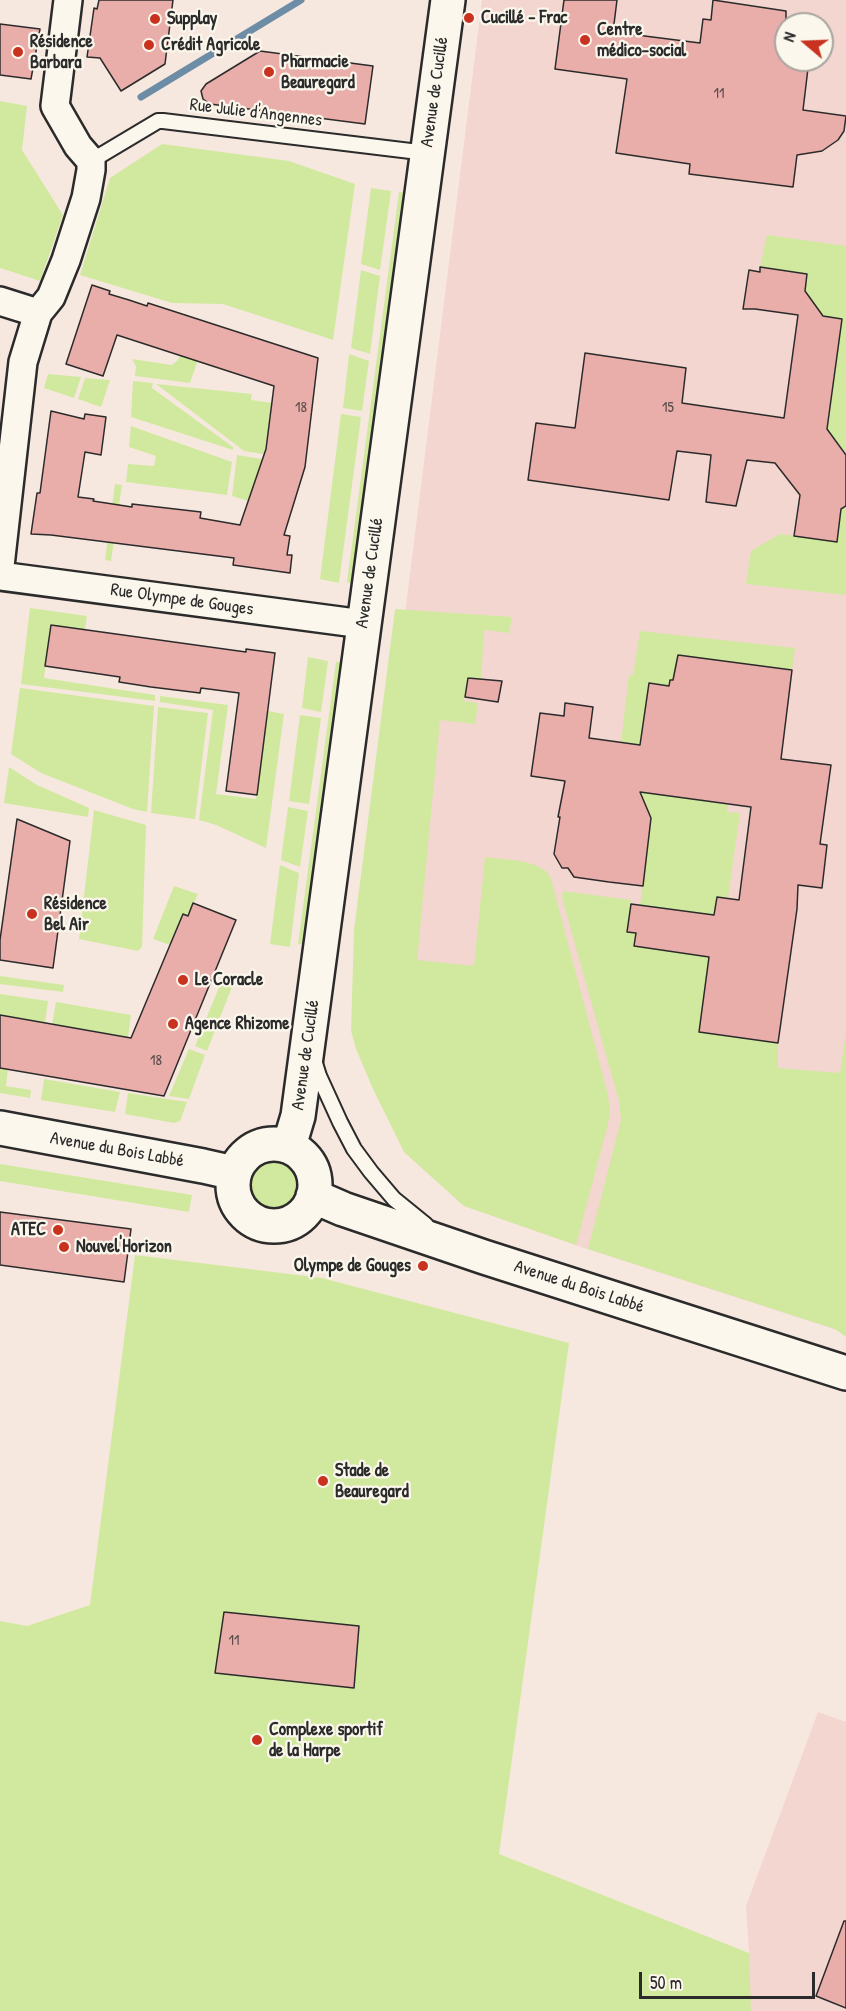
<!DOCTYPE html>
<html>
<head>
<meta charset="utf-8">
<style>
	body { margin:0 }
	#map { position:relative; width:846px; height:2011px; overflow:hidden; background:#f7e8df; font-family:"Patrick Hand",sans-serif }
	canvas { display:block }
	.north { position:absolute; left:774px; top:12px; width:60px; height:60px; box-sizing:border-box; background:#fbf7ec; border:2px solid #a8a59f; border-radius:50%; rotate:289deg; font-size:16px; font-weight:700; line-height:24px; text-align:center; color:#2b2b2b }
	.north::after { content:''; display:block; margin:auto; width:21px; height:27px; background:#c8321e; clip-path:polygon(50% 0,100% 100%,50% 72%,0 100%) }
	.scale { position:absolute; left:639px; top:1972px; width:176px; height:27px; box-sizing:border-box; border:3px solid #2b2b2b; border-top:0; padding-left:8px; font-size:18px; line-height:21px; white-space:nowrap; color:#2b2b2b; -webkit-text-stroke:4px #fbf7ec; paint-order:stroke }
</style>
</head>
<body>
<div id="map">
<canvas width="846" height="2011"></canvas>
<div class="north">N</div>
<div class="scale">50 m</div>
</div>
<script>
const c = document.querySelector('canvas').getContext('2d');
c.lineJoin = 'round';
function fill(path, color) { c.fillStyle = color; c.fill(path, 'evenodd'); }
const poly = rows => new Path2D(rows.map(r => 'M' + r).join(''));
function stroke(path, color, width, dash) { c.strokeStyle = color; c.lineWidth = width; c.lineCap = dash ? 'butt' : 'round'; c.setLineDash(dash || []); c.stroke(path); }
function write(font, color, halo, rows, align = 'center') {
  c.font = font + ' "Patrick Hand",sans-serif'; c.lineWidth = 4.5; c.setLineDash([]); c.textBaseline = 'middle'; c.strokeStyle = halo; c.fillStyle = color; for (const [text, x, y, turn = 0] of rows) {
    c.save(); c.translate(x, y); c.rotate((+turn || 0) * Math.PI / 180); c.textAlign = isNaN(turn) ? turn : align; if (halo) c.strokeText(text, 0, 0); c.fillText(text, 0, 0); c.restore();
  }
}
fill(poly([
	[482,0,846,0,846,1333,581,1247,464,1206,404,1152,353,1028],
	[786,24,822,24,822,60,786,60],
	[818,1712,846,1722,846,2011,751,2011,748,2002,737,1998,749,1953,746,1906]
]), '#f3d6cf');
fill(poly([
	[0,101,27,106,22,150,63,215,40,281,0,268],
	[162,144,289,161,355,184,333,340,223,304,172,303,80,275,110,178],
	[371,188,391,191,380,270,361,264],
	[399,192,407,193,354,585,347,582],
	[767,235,846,246,846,453,827,429,842,319,823,316,805,291,807,274,760,267],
	[361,270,380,276,370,354,351,348],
	[185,339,203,345,190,383,135,376,136,366,132,359,172,365,178,360],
	[349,354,369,361,362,411,343,408],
	[48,374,81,377,74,398,44,388],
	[85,378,110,380,101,407,78,399],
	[133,381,153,383,152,388,233,447,233,450,131,417],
	[156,384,252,394,251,400,272,403,266,444,270,445,269,455,244,451],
	[341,414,361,417,339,583,320,579],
	[131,426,232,462,227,495,126,482,128,464,154,466,156,456,129,447],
	[237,455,268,460,261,464,248,501,232,496],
	[115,484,122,485,111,561,105,560],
	[846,506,846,595,746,584,751,551,780,534,837,542,841,509],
	[30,608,87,616,85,630,51,625,44,678,155,695,155,701,21,684],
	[395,609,512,617,509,633,484,630,481,680,468,679,464,701,478,703,475,724,440,720,417,960,474,966,485,857,521,861,535,865,547,872,551,879,608,1095,610,1112,608,1124,576,1245,464,1206,404,1152,373,1089,356,1049,351,1031,354,930],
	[640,631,795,648,792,670,678,655,674,680,670,680,669,686,649,683,640,745,621,742,629,675,633,675],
	[308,657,328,661,321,712,302,708],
	[336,662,344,662,306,945,298,944],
	[20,688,154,706,147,812,133,809,41,773,11,754],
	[160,696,228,705,216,794,256,799,268,711,284,714,266,848,216,825,199,820,213,710,160,702],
	[158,707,208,713,195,819,151,813],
	[300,715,321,718,309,804,289,801],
	[9,767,37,785,89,808,88,817,4,803],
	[625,767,663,772,659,795,728,804,727,812,740,813,728,898,717,897,714,915,640,905,645,869,644,866,647,854,645,828,650,829,651,818],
	[288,807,308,811,300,867,281,860],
	[94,810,146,825,142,947,138,951,79,939],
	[280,865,299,873,290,947,270,944],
	[174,886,198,894,188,916,183,914,170,945,153,939],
	[563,891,631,900,627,931,636,933,634,946,709,957,699,1032,778,1043,778,1068,840,1073,846,1032,846,1337,835,1329,588,1249,621,1120,619,1101,562,898],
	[224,975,235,979,207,1051,195,1046],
	[0,976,64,985,63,992,0,984],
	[0,994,48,1001,45,1023,0,1015],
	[56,1002,131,1015,128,1037,52,1024],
	[189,1049,205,1055,189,1099,169,1096],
	[0,1068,8,1069,6,1086,31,1090,30,1098,0,1093],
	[44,1079,120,1092,115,1112,41,1100],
	[128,1093,187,1102,180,1121,174,1123,125,1114],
	'248 1188a28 28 0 1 1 56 0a28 28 0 1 1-56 0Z',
	[0,1164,192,1195,189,1212,0,1181],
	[135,1255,322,1278,569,1343,499,1854,749,1953,751,2011,0,2011,0,1621,27,1626,90,1605]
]), '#d1e99e');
stroke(poly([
	[141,97,301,0]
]), '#6d8ca5', 7);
const building = poly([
	[99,0,173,0,165,64,121,91,100,58,87,57,94,8,97,9,99,0],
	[564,0,617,0,613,32,700,43,703,19,711,20,713,0,786,11,786,60,809,60,803,110,846,116,844,131,838,140,822,151,797,155,793,187,689,174,690,164,616,153,627,79,555,69,564,0],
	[0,24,40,29,31,79,0,75,0,24],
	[260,51,373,66,365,124,210,104,203,99,201,91,206,84,260,51],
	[760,267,807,274,805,291,823,316,842,319,827,429,846,455,846,506,841,509,837,542,794,536,800,495,775,463,747,460,736,506,706,502,711,455,677,451,669,500,528,480,536,423,575,428,585,353,686,368,682,403,784,418,798,315,755,309,743,309,749,270,760,272,760,267],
	[92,285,110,291,109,294,129,300,147,306,148,303,318,358,305,467,284,535,290,536,287,555,292,555,290,573,233,565,234,558,51,535,31,534,37,493,40,493,51,411,84,419,85,414,106,417,101,455,85,452,78,497,94,499,93,501,132,507,132,504,201,512,200,518,240,525,266,449,274,386,117,335,103,376,66,364,92,285],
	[51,625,246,652,246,649,275,653,257,795,226,791,239,693,201,688,200,693,151,687,119,682,120,677,45,666,51,625],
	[678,655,792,670,781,759,831,765,820,844,827,845,822,888,798,885,797,909,778,1043,699,1032,709,957,634,946,636,933,627,932,631,904,714,915,717,897,739,900,751,807,640,792,651,818,643,886,609,882,574,877,568,868,562,868,554,854,560,817,558,817,565,781,531,776,540,713,564,716,565,703,593,707,589,738,640,745,649,683,669,686,670,680,673,680,678,655],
	[468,678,502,681,498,702,465,697,468,678],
	[17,819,70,841,53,968,0,960,0,940,17,819],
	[193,903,236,920,164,1096,0,1068,0,1015,131,1038,183,914,188,916,193,903],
	[0,1212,131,1229,124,1282,0,1265,0,1212],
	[224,1612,359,1626,354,1688,215,1673,224,1612],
	[844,1921,846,1921,846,2008,816,1996,844,1921]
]);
fill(building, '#e9adaa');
stroke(building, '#2b2b2b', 1.5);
const lane = poly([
	[91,161,158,121,163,121,427,153],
	[314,1060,319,1076,340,1122,354,1149,371,1172,394,1199,426,1225]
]);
const street = poly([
	[0,301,38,313],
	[0,566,23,362,38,313,51,297,66,260,86,198,91,170,91,161,78,146,55,106,68,0],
	[0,576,363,624]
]);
const secondary = poly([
	[0,1128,203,1166,234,1173],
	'233 1185a41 41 0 1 1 82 0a41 41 0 1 1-82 0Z',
	[289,1146,298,1116,448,0],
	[313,1196,343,1209,484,1257,846,1373]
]);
stroke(lane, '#2b2b2b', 18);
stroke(street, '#2b2b2b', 32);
stroke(secondary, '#2b2b2b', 38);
stroke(lane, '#fbf7ec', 14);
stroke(street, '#fbf7ec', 27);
stroke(secondary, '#fbf7ec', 33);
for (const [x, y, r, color] of [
	[469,18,6,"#c8321e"],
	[155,19,6,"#c8321e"],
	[585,40,6,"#c8321e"],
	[149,45,6,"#c8321e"],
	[18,52,6,"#c8321e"],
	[269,72,6,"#c8321e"],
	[32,914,6,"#c8321e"],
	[183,980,6,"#c8321e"],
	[173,1024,6,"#c8321e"],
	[58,1230,6,"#c8321e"],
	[64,1247,6,"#c8321e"],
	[423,1266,6,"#c8321e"],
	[323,1481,6,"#c8321e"],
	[257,1740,6,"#c8321e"]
]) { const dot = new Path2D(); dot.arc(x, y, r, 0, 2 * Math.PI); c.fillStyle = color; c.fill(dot); stroke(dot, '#fbf7ec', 2); }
write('15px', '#5a4c4b', null, [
	["11",719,94],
	["18",301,408],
	["15",668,408],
	["18",156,1061],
	["11",234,1641]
]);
write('bold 18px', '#2b2b2b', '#fbf7ec', [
	["Cucillé - Frac",481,18],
	["Supplay",167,19],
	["Centre",597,30],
	["médico-social",597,51],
	["Résidence",30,42],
	["Barbara",30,63],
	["Crédit Agricole",161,45],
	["Pharmacie",281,62],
	["Beauregard",281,83],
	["Résidence",44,904],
	["Bel Air",44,925],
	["Le Coracle",195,980],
	["Agence Rhizome",185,1024],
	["ATEC",46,1230,"right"],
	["Nouvel'Horizon",76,1247],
	["Olympe de Gouges",411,1266,"right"],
	["Stade de",335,1471],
	["Beauregard",335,1492],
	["Complexe sportif",269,1730],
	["de la Harpe",269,1751]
], 'left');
write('18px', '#2b2b2b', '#fbf7ec', [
	["Avenue de Cucillé",435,92,-82],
	["Rue Julie d'Angennes",256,113,7],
	["Avenue de Cucillé",370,573,-82],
	["Rue Olympe de Gouges",182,600,8],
	["Avenue de Cucillé",306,1055,-82],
	["Avenue du Bois Labbé",117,1150,10],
	["Avenue du Bois Labbé",579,1287,18]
]);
</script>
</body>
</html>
